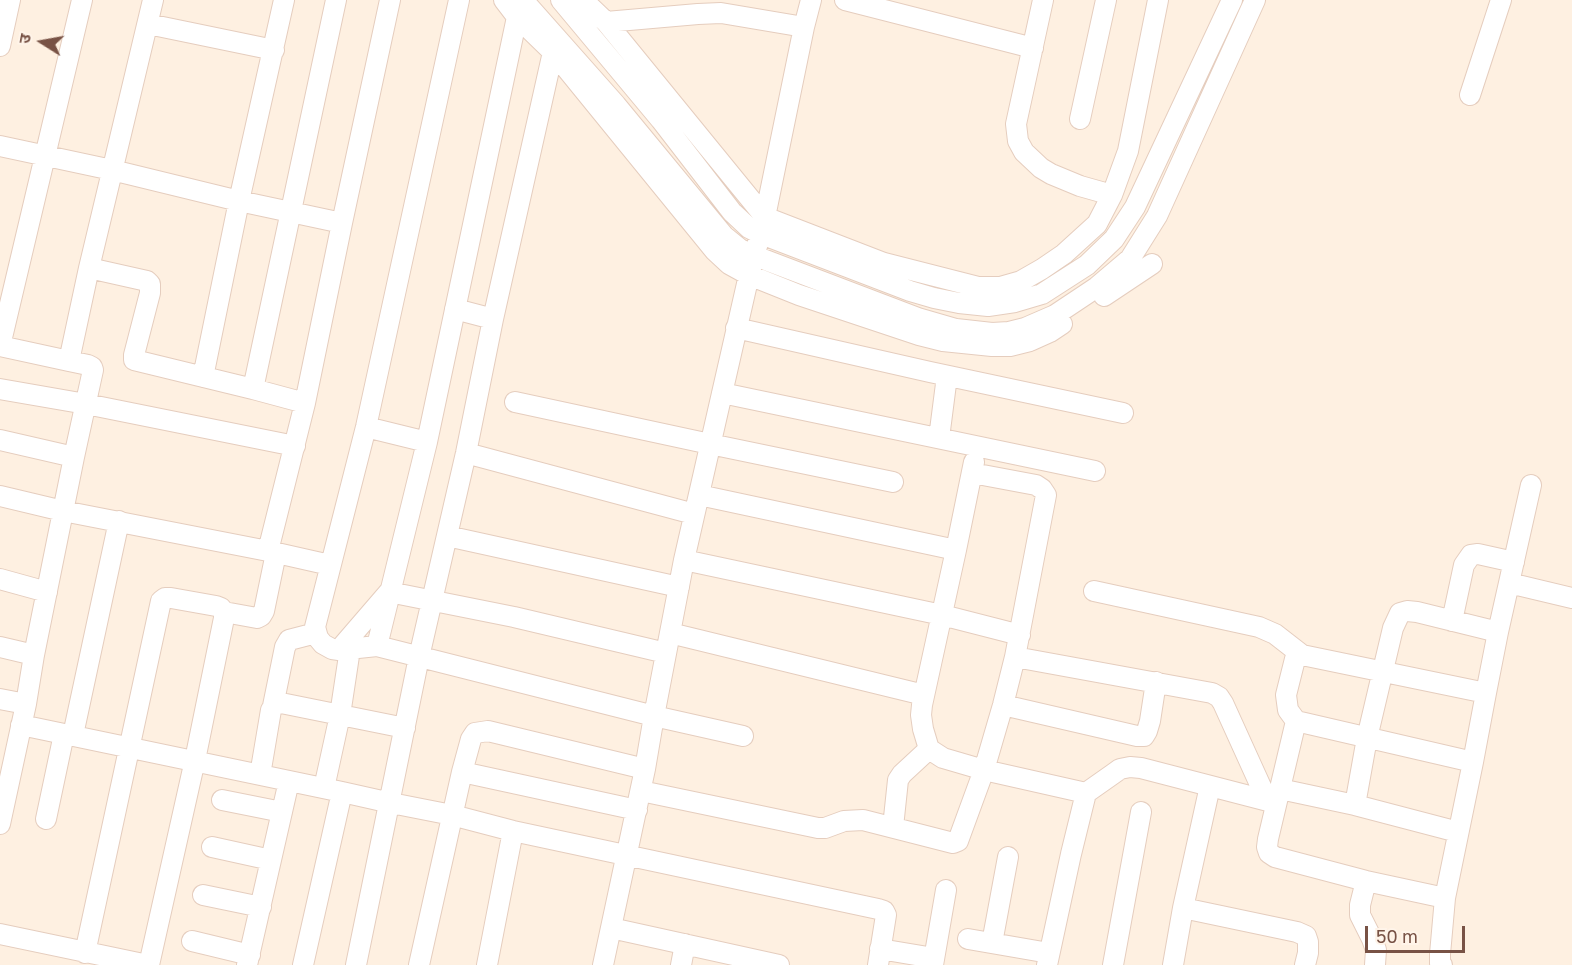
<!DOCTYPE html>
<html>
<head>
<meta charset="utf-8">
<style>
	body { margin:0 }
	#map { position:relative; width:1572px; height:965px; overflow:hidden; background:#fef0e1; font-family:"Golos Text","Noto Sans Devanagari",sans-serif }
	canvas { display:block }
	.north { position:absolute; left:12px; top:12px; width:60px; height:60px; -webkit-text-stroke:4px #fff4e9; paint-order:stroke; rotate:281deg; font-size:16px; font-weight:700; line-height:24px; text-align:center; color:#785245 }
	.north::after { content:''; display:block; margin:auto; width:21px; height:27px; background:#785245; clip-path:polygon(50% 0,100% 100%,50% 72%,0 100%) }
	.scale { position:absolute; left:1365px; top:926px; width:100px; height:27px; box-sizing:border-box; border:3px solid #785245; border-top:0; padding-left:8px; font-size:18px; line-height:21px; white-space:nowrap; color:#785245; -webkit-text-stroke:4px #fff4e9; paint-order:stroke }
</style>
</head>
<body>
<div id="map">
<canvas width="1572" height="965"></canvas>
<div class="north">उ</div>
<div class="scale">50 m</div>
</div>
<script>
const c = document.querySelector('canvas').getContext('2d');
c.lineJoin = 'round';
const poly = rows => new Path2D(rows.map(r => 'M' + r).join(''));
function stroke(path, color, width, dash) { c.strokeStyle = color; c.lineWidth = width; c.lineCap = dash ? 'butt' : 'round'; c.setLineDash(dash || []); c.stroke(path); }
const minor = poly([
	[504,0,517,17,553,52,715,251,729,264,749,275,799,295,919,335,943,341,992,346,1010,346,1030,341,1050,332,1062,324],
	[523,0,616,105,724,236,740,249,755,256,918,318,956,329,992,333,1009,332,1025,328,1055,315,1097,287,1130,259,1157,216,1255,0],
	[561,0,661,120,732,212,749,228,761,234,910,291,934,298,959,303,988,306,1015,302,1042,294,1087,265,1114,239,1135,207,1232,0],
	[583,0,606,22,765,217,884,263,978,287,1000,287,1021,281,1042,269,1064,254,1097,224,1112,195,1128,151,1158,0],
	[845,0,1033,48],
	[1043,0,1016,124,1018,141,1024,152,1041,168,1051,174,1080,186,1112,195],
	[517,17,427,442,377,646,654,716,743,736],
	[606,22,698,14,721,13,804,27],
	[148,24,274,50],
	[0,46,10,0],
	[1470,95,1501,0],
	[1080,119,1106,0],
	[0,146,112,170,239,201,342,223],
	[89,268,147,281,150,284,150,293,134,355,134,360,253,389,305,403],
	[1104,296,1152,264],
	[455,309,493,319],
	[736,328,930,372,1123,413],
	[0,346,82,0],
	[0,346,69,361],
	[203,377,239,201,284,0],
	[0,389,86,404,295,446],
	[253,389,336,0],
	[722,393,1095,471],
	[515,402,710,444,893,482],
	[366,427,427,442],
	[939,438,947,376],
	[0,440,74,457],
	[466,453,694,514],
	[972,473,1036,485,1042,489,1046,495,1015,657,1212,693,1219,697,1223,703,1267,800],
	[699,495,956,550,922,705,921,715,923,729,929,749,943,758,984,770,1086,793],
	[0,496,63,511,268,551,330,565],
	[447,536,679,587],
	[956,550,974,462],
	[268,551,305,403,342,223,390,0],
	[684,560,942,615,1020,635],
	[0,579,47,592],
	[1509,583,1572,598],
	[1094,591,1259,627,1275,634,1302,655],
	[224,612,257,618,261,616,264,611,276,553],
	[1452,621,1464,565,1471,555,1478,554,1514,562],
	[670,633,924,695],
	[377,646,339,650,332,649,323,644,318,638,315,627,366,427,459,0],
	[0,647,34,655],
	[339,650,389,592,514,617,666,653],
	[1486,693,1302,655,1297,655,1295,659,1286,695,1288,710,1296,721,1268,839,1267,847,1269,853,1275,857,1366,881,1445,898,1473,762,1486,693,1498,632,1531,485],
	[0,699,26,704],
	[1003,705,1137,736,1144,736,1147,731,1150,721,1156,682],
	[273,706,285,647,289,640,316,633],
	[1296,721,1473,762],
	[21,725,342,792,391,803,452,815,513,831,878,909,884,911,886,915,878,965],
	[73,735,119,521],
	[462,772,637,810],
	[260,775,271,710,276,702,405,728],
	[324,788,340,715,350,649],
	[1280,789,1355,805],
	[641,791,818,828,825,828,844,821,863,820,953,843,958,841,984,770,1003,705,1015,657],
	[222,800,282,812],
	[46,819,64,734],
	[0,824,26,704,34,655,74,457,93,370,92,367,88,365,69,361,89,268,153,0],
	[893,827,898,780,902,774,929,749],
	[1458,832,1355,805,1367,738,1393,628,1400,613,1407,611,1417,612,1498,632],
	[212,847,271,860],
	[1366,881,1360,905,1360,915,1372,939,1376,950,1375,965],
	[203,895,261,907],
	[1183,908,1297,932,1306,936,1308,942,1308,953,1305,965],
	[611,928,779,965],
	[0,934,148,965],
	[968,939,1049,953],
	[192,941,250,955],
	[992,943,1008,857],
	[880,949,934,958],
	[85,953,161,601,165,598,171,598,216,606,221,608,224,612,224,618,195,760,149,965],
	[247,965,289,781],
	[303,965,342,792],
	[356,965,419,657,466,453,493,319,553,52],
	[419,965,462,772,471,739,475,733,488,731,645,769],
	[487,965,513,831],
	[603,965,645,769,654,716,684,560,749,275,765,217,804,27,811,0],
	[681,965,685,944],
	[933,965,946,890],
	[1047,965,1071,854,1086,793,1113,774,1120,769,1130,767,1141,768,1276,803],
	[1113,965,1141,812],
	[1173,965,1183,908,1210,786],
	[1442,965,1440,963,1440,954,1445,898]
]);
stroke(minor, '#e5cdbe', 22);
stroke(minor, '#fff', 20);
</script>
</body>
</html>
